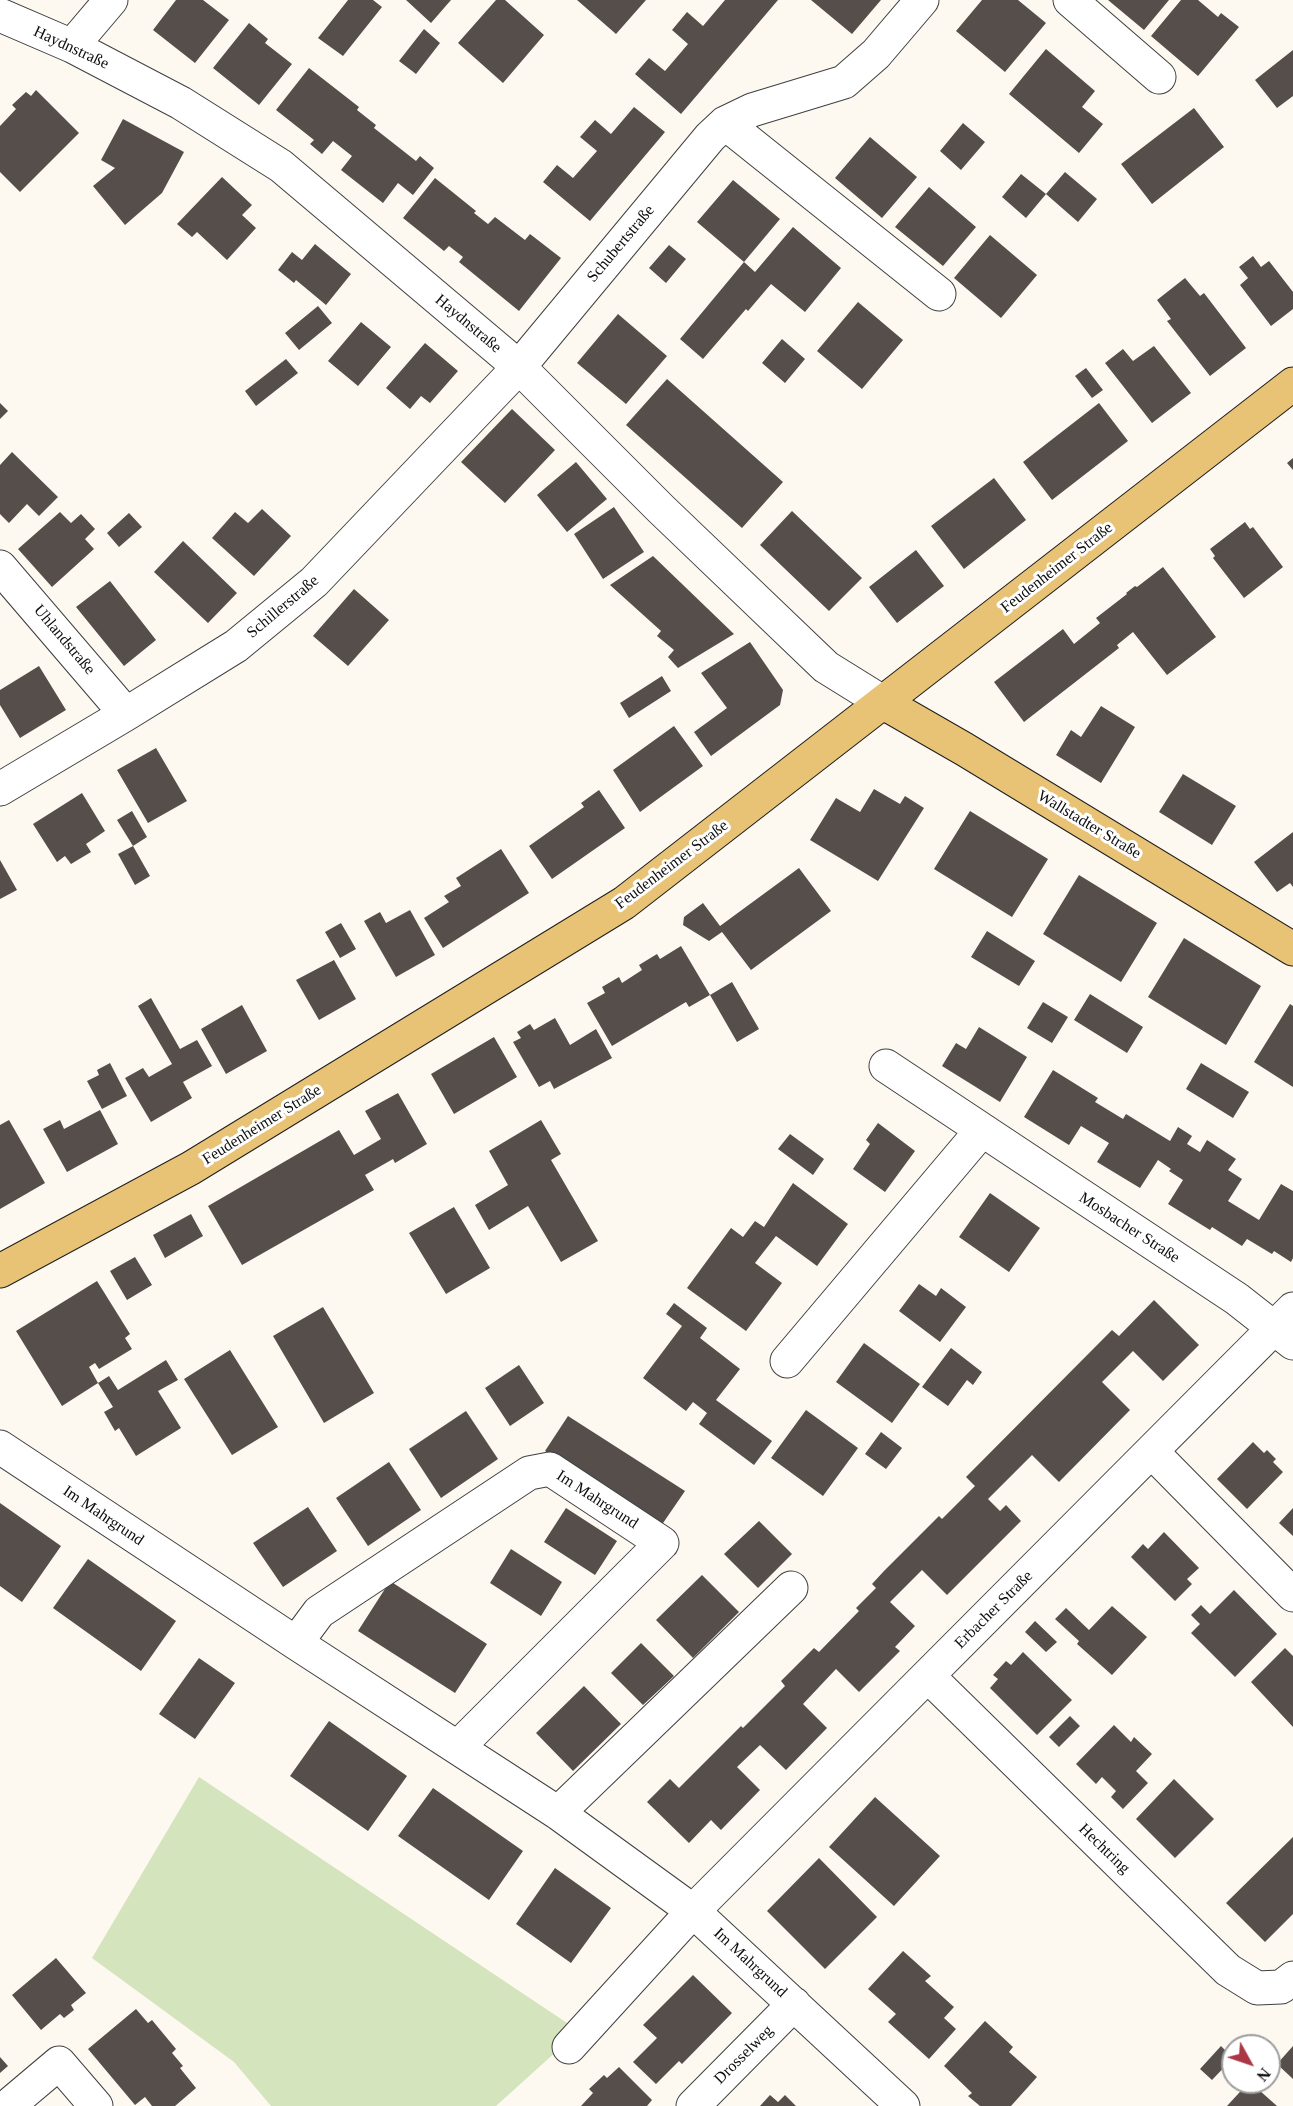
<!DOCTYPE html>
<html>
<head>
<meta charset="utf-8">
<style>
	body { margin:0 }
	#map { position:relative; width:1293px; height:2106px; overflow:hidden; background:#fdf9f0; font-family:"Times New Roman",serif }
	canvas { display:block }
	.north { position:absolute; left:1221px; top:2034px; width:60px; height:60px; box-sizing:border-box; background:#fff; border:2px solid #9e9e9e; border-radius:50%; rotate:130deg; font-size:16px; font-weight:700; line-height:24px; text-align:center; color:#0d0d0d }
	.north::after { content:''; display:block; margin:auto; width:21px; height:27px; background:#ac3645; clip-path:polygon(50% 0,100% 100%,50% 72%,0 100%) }
</style>
</head>
<body>
<div id="map">
<canvas width="1293" height="2106"></canvas>
<div class="north">N</div>
</div>
<script>
const c = document.querySelector('canvas').getContext('2d');
c.lineJoin = 'round';
function fill(path, color) { c.fillStyle = color; c.fill(path, 'evenodd'); }
const poly = rows => new Path2D(rows.map(r => 'M' + r).join(''));
function stroke(path, color, width, dash) { c.strokeStyle = color; c.lineWidth = width; c.lineCap = dash ? 'butt' : 'round'; c.setLineDash(dash || []); c.stroke(path); }
function write(font, color, halo, rows, align = 'center') {
  c.font = font + ' "Times New Roman",serif'; c.lineWidth = 6; c.setLineDash([]); c.textBaseline = 'middle'; c.strokeStyle = halo; c.fillStyle = color; for (const [text, x, y, turn = 0] of rows) {
    c.save(); c.translate(x, y); c.rotate((+turn || 0) * Math.PI / 180); c.textAlign = isNaN(turn) ? turn : align; if (halo) c.strokeText(text, 0, 0); c.fillText(text, 0, 0); c.restore();
  }
}
fill(poly([
	[199,1777,579,2031,496,2106,271,2106,234,2062,92,1958]
]), '#d4e4bd');
fill(poly([
	[176,0,203,0,229,20,195,63,153,30],
	[348,0,373,0,382,7,343,56,318,38],
	[406,0,451,0,431,23],
	[496,0,505,0,544,35,503,83,458,43],
	[577,0,646,0,616,34],
	[725,0,778,0,681,114,635,74,649,58,665,71,688,44,672,30,687,12,703,26],
	[811,0,881,0,852,34],
	[982,0,1018,0,1046,23,1005,72,956,31],
	[1108,0,1169,0,1144,30],
	[1181,0,1198,0,1218,17,1221,13,1239,27,1198,76,1151,36],
	[249,23,268,39,265,43,292,64,259,105,213,68],
	[424,29,440,43,416,74,399,61],
	[1046,49,1095,91,1082,107,1103,124,1079,153,1009,94],
	[1293,50,1293,96,1277,108,1255,80],
	[309,68,359,107,357,110,376,125,374,128,416,161,420,156,434,168,413,195,398,183,383,203,341,170,352,156,333,141,322,154,310,144,314,140,276,110],
	[36,90,79,133,20,192,0,172,0,126,16,109,12,105,26,92,31,96],
	[634,107,665,132,590,221,543,182,557,165,573,178,597,151,580,137,595,120,611,134],
	[1194,108,1224,147,1152,204,1121,164],
	[123,119,184,152,162,193,125,225,93,186,115,168,101,160],
	[963,123,985,142,961,170,940,151],
	[870,137,917,177,882,218,835,178],
	[1065,172,1097,199,1078,222,1046,194],
	[1021,174,1046,194,1026,218,1002,197],
	[222,177,252,205,242,215,256,228,227,260,197,232,192,237,177,224],
	[435,178,476,211,474,213,488,224,495,217,525,240,530,234,561,258,519,311,459,262,463,257,449,246,444,251,403,218],
	[733,180,780,219,744,262,697,222],
	[929,187,976,227,943,266,895,227],
	[793,227,841,268,805,312,771,284,748,311,746,309,703,359,680,339,744,262,755,272],
	[990,235,1037,275,1001,318,954,278],
	[315,244,351,274,326,305,296,280,294,283,278,270,292,252,302,260],
	[669,245,686,259,666,283,649,268],
	[1253,256,1261,267,1269,261,1293,292,1293,309,1271,326,1240,285,1248,278,1239,267],
	[1185,278,1200,296,1204,293,1246,348,1210,376,1167,321,1171,319,1157,300],
	[858,302,903,340,862,389,817,351],
	[318,306,332,323,299,350,285,333],
	[618,314,667,356,626,404,577,363],
	[361,322,391,347,358,386,328,361],
	[782,339,805,359,785,383,762,363],
	[425,343,458,371,430,403,421,396,410,409,386,388],
	[1154,346,1191,393,1152,423,1105,363,1123,349,1133,361],
	[286,359,298,373,256,406,245,391],
	[1086,368,1103,390,1092,398,1075,376],
	[667,379,783,482,742,528,626,425],
	[0,403,8,411,0,419],
	[1099,403,1128,441,1052,500,1023,462],
	[512,409,555,450,505,503,461,462],
	[12,452,58,497,39,516,27,504,9,523,0,514,0,465],
	[1293,458,1293,470,1287,463],
	[576,462,607,499,567,532,537,495],
	[994,478,1026,520,964,569,931,526],
	[614,507,644,552,603,579,574,534],
	[262,509,291,536,254,576,212,538,235,512,248,523],
	[792,511,862,578,829,611,760,545],
	[60,512,71,523,81,514,95,529,85,539,94,549,52,587,18,549],
	[129,513,142,527,119,547,107,533],
	[1245,522,1250,529,1253,527,1283,567,1244,598,1213,558,1215,556,1210,549],
	[183,541,237,593,208,623,154,572],
	[916,550,944,586,897,623,869,587],
	[653,556,734,634,678,668,668,657,674,650,657,636,661,631,610,585],
	[1163,567,1216,637,1167,675,1133,632,1117,645,1119,648,1024,722,994,682,1063,629,1074,644,1100,623,1096,618,1127,594,1126,593,1135,586,1137,587],
	[110,581,156,640,124,666,76,607],
	[354,589,389,620,348,666,313,636],
	[750,642,783,690,780,705,711,756,694,732,727,708,701,673],
	[39,666,66,710,20,738,0,705,0,690],
	[662,676,671,691,629,718,620,703],
	[1101,706,1135,727,1101,783,1056,755,1071,730,1081,737],
	[674,726,703,766,640,812,613,770],
	[156,748,187,801,148,823,117,770],
	[1183,774,1236,806,1212,845,1159,812],
	[874,789,900,804,905,796,924,808,878,881,810,840,836,798,860,812],
	[599,790,625,828,552,879,529,846,584,807,581,803],
	[82,793,105,831,86,844,91,852,71,864,65,856,57,862,33,824],
	[132,811,147,837,133,846,117,820],
	[970,811,1048,859,1012,917,934,869],
	[1293,832,1293,887,1290,883,1277,892,1254,862],
	[133,846,150,876,135,885,118,854],
	[501,849,529,893,443,948,424,918,449,902,444,896,461,886,456,878],
	[0,860,17,890,0,899],
	[799,868,831,911,751,970,722,932,709,941,683,925,684,917,703,903,720,926],
	[1079,875,1157,923,1121,982,1043,934],
	[410,910,435,955,396,977,364,921,380,912,386,923],
	[341,923,356,949,340,958,325,932],
	[987,931,1035,961,1019,986,971,957],
	[1184,938,1261,986,1226,1045,1148,997],
	[681,946,710,995,689,1007,686,1002,612,1046,587,1003,605,993,602,987,619,977,622,983,642,970,639,965,657,954,660,959],
	[334,960,356,999,319,1020,296,980],
	[732,982,759,1029,737,1042,710,995],
	[1090,994,1143,1027,1127,1053,1074,1020],
	[151,998,180,1049,197,1040,212,1066,183,1082,192,1098,151,1122,125,1078,143,1068,149,1077,172,1064,138,1006],
	[1043,1002,1068,1017,1052,1043,1027,1028],
	[1290,1004,1293,1006,1293,1087,1254,1062],
	[242,1005,267,1051,226,1074,201,1029],
	[555,1018,570,1045,596,1029,612,1058,554,1089,550,1081,539,1087,513,1042,521,1038,517,1032,530,1024,534,1030],
	[979,1027,1027,1057,1000,1102,942,1066,956,1043,966,1049],
	[494,1037,517,1077,454,1114,431,1074],
	[110,1063,127,1096,102,1109,87,1081,99,1075,97,1070],
	[1201,1063,1249,1092,1233,1118,1186,1089],
	[1053,1070,1098,1098,1095,1102,1123,1119,1126,1114,1170,1141,1178,1127,1192,1136,1187,1144,1200,1152,1207,1140,1236,1159,1228,1170,1242,1179,1228,1201,1259,1220,1281,1184,1293,1191,1293,1258,1291,1262,1274,1251,1272,1254,1247,1239,1242,1246,1212,1227,1210,1230,1168,1204,1183,1180,1169,1171,1171,1169,1158,1160,1140,1188,1097,1162,1109,1143,1081,1126,1069,1145,1024,1117],
	[398,1093,427,1144,395,1163,393,1159,365,1175,374,1190,242,1265,208,1206,339,1130,354,1155,381,1139,365,1111],
	[100,1110,118,1144,67,1172,43,1129,60,1120,64,1129],
	[9,1120,45,1183,0,1209,0,1125],
	[541,1120,561,1154,551,1160,598,1241,561,1262,528,1206,489,1230,475,1205,508,1185,489,1151],
	[878,1123,915,1151,885,1192,853,1169,870,1144,866,1140],
	[790,1134,824,1159,813,1175,778,1149],
	[793,1183,848,1224,817,1266,776,1236,755,1263,782,1283,746,1331,687,1288,731,1228,743,1237,755,1221,764,1227],
	[990,1193,1040,1228,1009,1272,959,1237],
	[454,1207,490,1268,446,1294,409,1233],
	[191,1214,203,1236,165,1258,153,1235],
	[135,1257,152,1285,127,1300,110,1271],
	[97,1281,130,1334,125,1338,132,1349,99,1369,95,1363,89,1367,98,1383,62,1406,16,1331],
	[919,1284,936,1296,941,1288,966,1307,940,1342,899,1311],
	[1154,1300,1199,1345,1163,1381,1133,1351,1102,1382,1130,1410,1059,1482,1032,1455,988,1499,1000,1511,1006,1505,1021,1521,947,1595,922,1570,890,1602,915,1626,895,1647,900,1651,859,1692,836,1669,803,1704,827,1728,786,1770,760,1745,737,1767,760,1790,721,1830,711,1820,689,1843,647,1802,670,1779,679,1788,741,1726,743,1728,785,1686,781,1681,814,1648,819,1652,859,1611,856,1608,876,1588,872,1584,884,1571,939,1516,942,1519,975,1486,966,1477,1112,1330,1119,1336],
	[674,1303,707,1328,700,1338,740,1369,716,1400,772,1441,754,1465,699,1424,707,1413,693,1402,686,1411,643,1378,682,1326,666,1314],
	[323,1307,374,1393,324,1423,273,1336],
	[864,1343,920,1384,892,1423,836,1382],
	[951,1348,982,1372,973,1385,967,1380,948,1406,922,1387],
	[230,1350,278,1427,232,1455,184,1379],
	[166,1360,178,1380,158,1391,181,1428,136,1456,119,1428,115,1431,104,1412,113,1407,98,1383,109,1376,118,1390],
	[519,1365,544,1403,510,1426,485,1388],
	[806,1410,858,1448,823,1496,771,1458],
	[466,1411,498,1459,441,1498,409,1449],
	[568,1416,685,1491,661,1526,545,1451],
	[881,1432,902,1448,886,1469,865,1454],
	[1253,1442,1264,1453,1267,1450,1276,1459,1273,1462,1283,1472,1247,1509,1217,1479],
	[389,1462,421,1510,368,1546,336,1498],
	[0,1503,61,1546,22,1602,0,1586],
	[308,1507,337,1551,283,1587,253,1543],
	[566,1508,617,1541,595,1575,544,1542],
	[1293,1508,1293,1536,1279,1523],
	[759,1521,792,1554,758,1588,724,1554],
	[1164,1532,1199,1568,1187,1579,1192,1584,1175,1601,1131,1557,1143,1544,1148,1549],
	[511,1549,562,1582,541,1616,490,1583],
	[88,1559,176,1621,141,1671,53,1608],
	[702,1575,739,1612,693,1658,656,1620],
	[390,1581,487,1644,455,1693,358,1631],
	[1234,1590,1277,1634,1235,1677,1191,1633,1200,1624,1191,1615,1201,1605,1210,1614],
	[1112,1606,1147,1637,1112,1675,1077,1644,1079,1641,1055,1619,1066,1608,1089,1630],
	[1035,1621,1057,1642,1046,1652,1025,1632],
	[641,1643,674,1676,643,1705,611,1673],
	[1285,1648,1293,1656,1293,1727,1251,1682],
	[1023,1652,1072,1700,1037,1735,990,1688,998,1679,993,1675,1006,1661,1011,1665],
	[199,1658,235,1683,195,1739,159,1714],
	[584,1686,621,1724,573,1771,536,1733],
	[1070,1716,1080,1726,1059,1747,1049,1737],
	[329,1721,407,1776,368,1831,290,1776],
	[1114,1725,1131,1742,1134,1737,1152,1754,1136,1771,1148,1783,1123,1809,1111,1797,1116,1791,1102,1777,1096,1784,1076,1764],
	[1174,1779,1214,1819,1175,1858,1136,1819],
	[433,1788,523,1851,489,1900,398,1836],
	[875,1797,940,1856,894,1906,829,1847],
	[1293,1837,1293,1914,1265,1942,1226,1903],
	[819,1858,877,1917,825,1969,767,1911],
	[555,1868,611,1908,571,1963,516,1924],
	[903,1951,931,1976,925,1981,954,2007,944,2018,956,2029,929,2059,888,2022,896,2014,868,1989],
	[56,1958,86,1993,71,2005,74,2010,64,2018,60,2014,41,2030,12,1995],
	[693,1975,732,2013,682,2064,679,2061,656,2084,633,2062,657,2038,643,2025],
	[136,2009,148,2023,152,2020,176,2049,172,2053,183,2066,180,2068,196,2088,175,2106,152,2106,145,2097,135,2105,88,2049],
	[985,2021,1013,2047,1009,2052,1037,2077,1011,2106,980,2106,968,2096,972,2093,944,2066],
	[1221,2046,1233,2058,1212,2080,1200,2069],
	[1293,2046,1293,2079,1277,2064],
	[0,2057,8,2066,0,2073],
	[619,2067,652,2100,647,2106,581,2106,593,2093,589,2089,604,2075,607,2078],
	[1249,2082,1250,2082,1277,2106,1227,2106],
	[770,2095,778,2102,785,2095,796,2106,760,2106]
]), '#554e4b');
const minor = poly([
	[1070,0,1159,77],
	[0,15,72,46,181,103,281,166,519,367,661,509,826,667,884,703],
	[72,46,111,0],
	[725,123,939,294],
	[0,567,126,714],
	[0,789,126,714,236,646,314,582,519,367,710,137,725,123,752,110,844,82,876,54,922,0],
	[886,1066,1237,1299,1293,1343],
	[787,1361,982,1130],
	[0,1447,296,1643,558,1813,693,1911,903,2106],
	[1152,1452,1293,1595],
	[296,1643,319,1612,529,1473,550,1469,662,1543,458,1747],
	[928,1676,1228,1970,1257,1988,1281,1987,1293,1978],
	[558,1813,791,1588],
	[569,2047,693,1911,1293,1309],
	[8,2106,59,2063,96,2106],
	[693,2106,794,2004]
]);
const major = poly([
	[884,703,964,749,1293,949],
	[0,1271,191,1168,624,903,1293,384]
]);
stroke(minor, '#404040', 35);
stroke(major, '#1e1e1e', 35);
stroke(minor, '#fff', 33);
stroke(major, '#e8c375', 33);
write('16px', '#0d0d0d', '#fff', [
	["Haydnstraße",71,48,25],
	["Schubertstraße",621,244,-50],
	["Haydnstraße",468,324,40],
	["Feudenheimer Straße",1057,568,-38],
	["Schillerstraße",283,607,-40],
	["Uhlandstraße",64,640,50],
	["Wallstadter Straße",1089,825,31],
	["Feudenheimer Straße",672,865,-37],
	["Feudenheimer Straße",262,1125,-32],
	["Mosbacher Straße",1129,1228,33],
	["Im Mahrgrund",597,1500,33],
	["Im Mahrgrund",103,1516,34],
	["Erbacher Straße",994,1610,-45],
	["Hechtring",1104,1849,44],
	["Im Mahrgrund",750,1963,43],
	["Drosselweg",744,2055,-45]
]);
</script>
</body>
</html>
